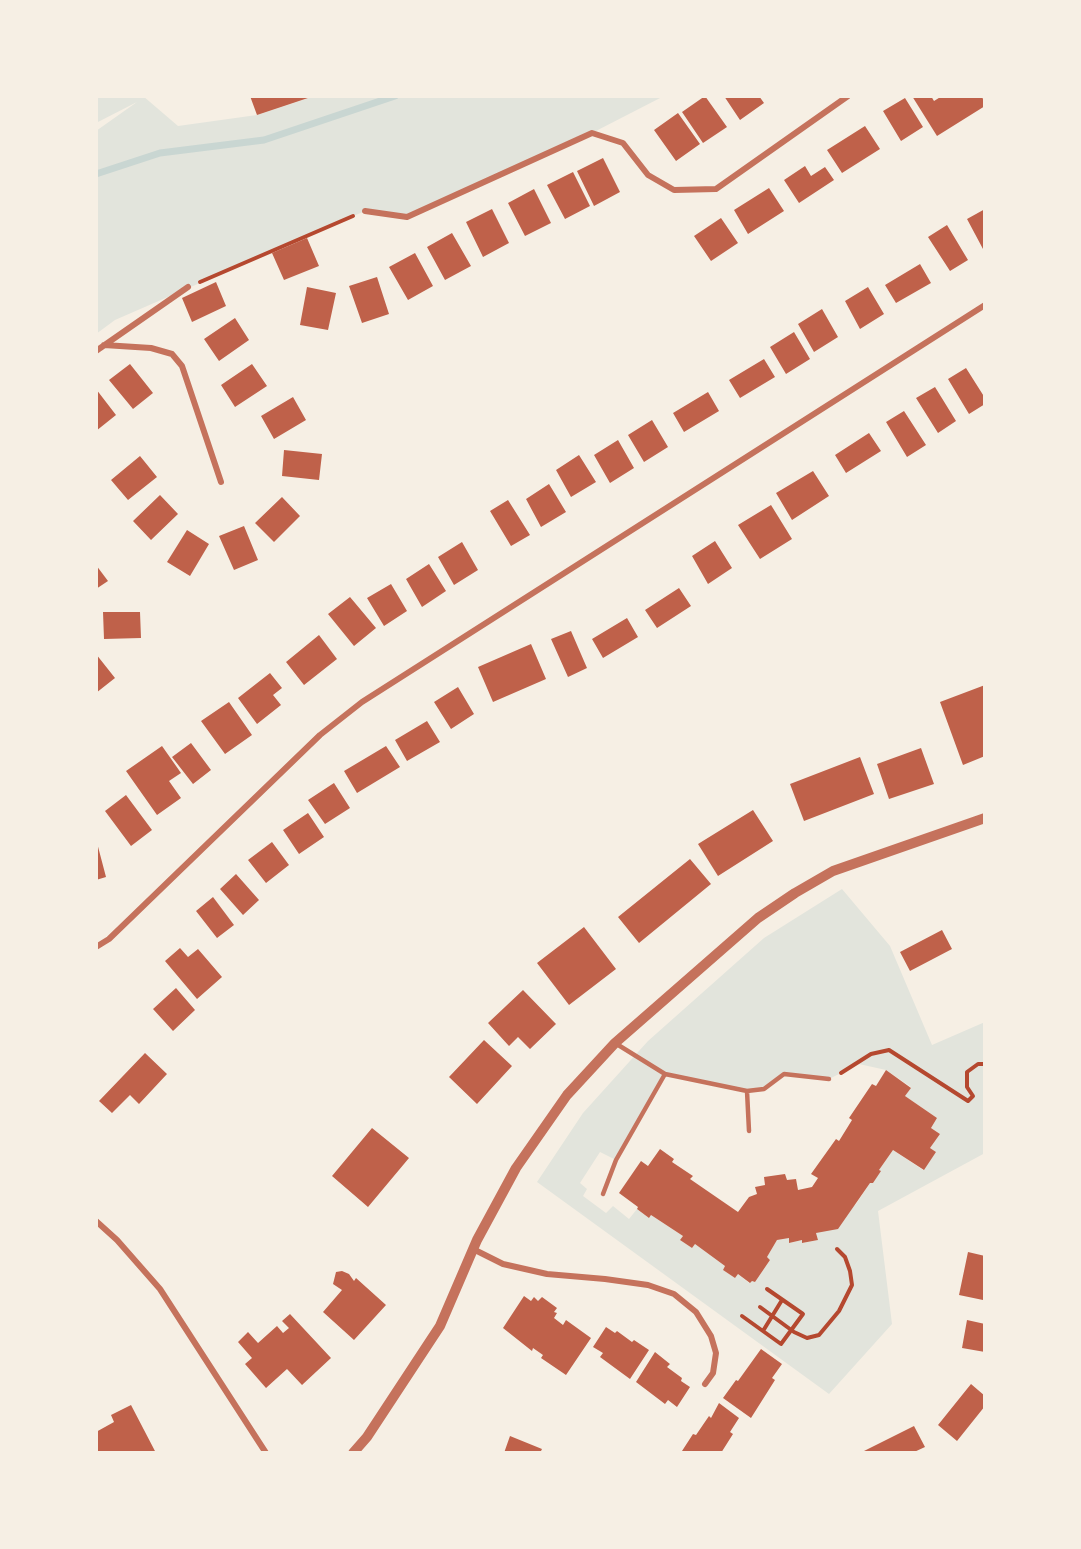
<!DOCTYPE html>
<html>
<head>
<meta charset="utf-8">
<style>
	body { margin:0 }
	#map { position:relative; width:1081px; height:1549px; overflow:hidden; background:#f6efe4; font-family:"Fira Sans",sans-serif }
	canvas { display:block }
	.frame { position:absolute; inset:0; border:98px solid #f6efe4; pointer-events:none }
</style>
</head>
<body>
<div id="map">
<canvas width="1081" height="1549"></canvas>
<div class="frame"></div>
</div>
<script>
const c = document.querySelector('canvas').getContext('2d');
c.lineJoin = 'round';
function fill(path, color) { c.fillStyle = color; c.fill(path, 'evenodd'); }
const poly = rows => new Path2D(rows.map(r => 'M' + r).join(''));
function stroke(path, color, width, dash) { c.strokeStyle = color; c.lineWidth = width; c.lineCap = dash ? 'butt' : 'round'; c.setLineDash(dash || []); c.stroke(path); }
fill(poly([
	[96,96,143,96,178,126,257,115,315,96,664,96,592,133,407,217,365,211,115,320,96,334,96,131,137,102,96,123],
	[842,889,890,946,932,1045,985,1022,985,1153,878,1211,892,1324,829,1394,537,1182,583,1113,648,1041,764,938],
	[859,1064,886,1070,911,1087,905,1096,937,1118,931,1128,940,1134,930,1148,936,1152,923,1170,893,1150,879,1170,880,1171,873,1183,870,1183,856,1204,816,1233,818,1240,803,1243,802,1240,789,1243,789,1238,777,1240,767,1257,770,1260,755,1282,752,1281,749,1283,738,1274,735,1278,723,1270,725,1266,695,1244,692,1248,680,1240,683,1236,651,1215,649,1218,637,1209,629,1219,613,1206,606,1213,583,1196,587,1189,580,1183,600,1152,616,1160,665,1074,747,1091,764,1089,784,1074,829,1079]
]), '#e2e4dc');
stroke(poly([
	[96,174,160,153,264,140,395,96]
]), '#c9d6d2', 7);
fill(poly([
	[250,96,314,96,257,115],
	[705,96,727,127,703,143,682,112],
	[724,96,759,96,764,103,740,120],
	[912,96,931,96,934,101,942,96,982,96,985,106,937,136],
	[905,98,923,127,901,141,883,111],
	[678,113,700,144,676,161,654,130],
	[865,126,880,149,842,173,827,150],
	[603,158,620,192,594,206,577,171],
	[805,166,811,176,825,167,834,180,799,203,784,180],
	[573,172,590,206,565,219,547,185],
	[769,188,784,211,748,234,734,210],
	[534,189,551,223,525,236,508,203],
	[492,209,509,243,483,257,466,222],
	[985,209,985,248,983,249,967,219],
	[721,218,738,243,711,261,694,236],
	[947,225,968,260,950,271,928,237],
	[452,233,471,266,445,280,427,247],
	[307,238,319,266,284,280,272,253],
	[415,253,433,286,408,300,389,267],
	[920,264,931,283,896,303,885,285],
	[377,277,389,314,362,323,349,286],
	[216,282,226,306,192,322,182,298],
	[307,287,336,293,328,330,300,325],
	[868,287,884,314,860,329,845,301],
	[822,309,838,337,814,352,798,324],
	[235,318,249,340,219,361,204,339],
	[794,332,810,359,786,374,770,347],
	[764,359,775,377,740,398,729,380],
	[130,364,153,393,133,409,109,380],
	[252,364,267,386,235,407,221,385],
	[966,368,985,398,985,404,969,414,948,379],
	[935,387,956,421,938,433,916,398],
	[96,389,116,415,96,431],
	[708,392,719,411,684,432,673,413],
	[293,397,306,420,274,439,261,416],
	[904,411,926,445,907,457,886,422],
	[652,420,668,447,644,462,628,435],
	[869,433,881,451,846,473,835,455],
	[618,440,634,468,610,483,594,455],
	[284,450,322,454,319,480,282,476],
	[579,455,596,482,571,497,556,470],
	[140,456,157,477,128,500,111,480],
	[813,471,829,496,792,520,776,493],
	[549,484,566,512,541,527,526,499],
	[160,495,178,514,151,540,133,521],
	[282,497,300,516,274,542,255,523],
	[508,500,530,535,511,546,490,511],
	[771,505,792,539,760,559,738,525],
	[244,526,258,560,234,570,219,536],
	[187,530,209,544,190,576,167,562],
	[715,541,732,568,708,584,692,556],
	[462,542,478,570,454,585,438,557],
	[429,564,446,591,422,607,406,579],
	[96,565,108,581,96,589],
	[391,584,407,611,384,626,367,598],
	[679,588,691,606,657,628,645,610],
	[350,597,376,628,354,646,328,614],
	[103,612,140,612,141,638,104,639],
	[627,618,638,637,603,658,592,639],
	[571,631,587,668,568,677,551,639],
	[319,635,337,659,304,685,286,662],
	[531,644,546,679,493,702,478,667],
	[96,654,115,678,96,693],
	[270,673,282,688,273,695,281,705,257,724,238,698],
	[985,685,985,756,963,765,940,702],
	[458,687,474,714,451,729,434,702],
	[229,702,252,735,225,754,201,721],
	[427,721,440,742,407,761,395,740],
	[191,743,211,770,193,784,172,757],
	[162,746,181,773,169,781,181,798,157,815,126,771],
	[386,746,400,767,357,793,344,771],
	[921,748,934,784,889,799,877,764],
	[860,757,874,794,804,821,790,784],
	[334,783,350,808,325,824,308,800],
	[126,795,152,830,131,846,105,811],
	[753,810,773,841,718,876,698,844],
	[308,813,324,837,299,854,283,830],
	[96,839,106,877,96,880],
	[272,842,289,865,266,883,248,860],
	[690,859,711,884,639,943,618,917],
	[236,874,259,900,243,915,220,889],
	[213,897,234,925,217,938,196,911],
	[584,927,616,969,569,1005,537,963],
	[942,930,952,949,910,971,900,952],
	[180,948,188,957,198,949,222,977,197,999,165,961],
	[176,988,195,1010,173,1031,153,1009],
	[523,990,556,1024,530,1049,518,1037,509,1046,488,1023],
	[484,1040,512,1066,477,1104,449,1077],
	[145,1053,167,1074,139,1104,130,1095,112,1113,99,1101],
	[886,1070,911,1088,905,1096,937,1118,931,1128,940,1134,930,1148,936,1152,924,1170,893,1150,879,1170,881,1171,873,1183,870,1183,838,1229,816,1233,818,1240,802,1243,802,1240,789,1243,789,1238,777,1240,767,1257,770,1260,755,1282,752,1281,750,1283,738,1274,735,1278,723,1270,725,1266,695,1244,692,1248,680,1240,683,1236,651,1215,649,1218,637,1209,638,1207,619,1193,641,1161,648,1166,660,1149,674,1159,672,1162,693,1176,690,1179,738,1212,749,1197,757,1194,755,1187,765,1185,764,1177,785,1174,787,1180,796,1179,798,1190,812,1187,818,1178,811,1174,836,1139,839,1141,852,1120,849,1118,872,1084,876,1086],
	[372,1128,409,1158,368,1207,332,1176],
	[968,1252,985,1256,985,1290,983,1300,959,1295],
	[342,1271,349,1274,354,1281,356,1278,386,1305,354,1340,323,1312,342,1290,333,1284,336,1272],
	[524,1296,531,1301,534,1297,538,1301,542,1297,557,1308,554,1312,557,1313,554,1318,563,1325,566,1320,591,1338,566,1375,541,1358,543,1355,533,1348,532,1351,503,1328],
	[290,1314,331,1358,302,1385,287,1369,266,1388,245,1364,252,1358,238,1342,248,1332,258,1343,277,1326,283,1333,289,1328,282,1321],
	[967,1320,985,1324,985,1352,962,1348],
	[606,1327,615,1333,617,1331,632,1342,634,1340,649,1350,630,1379,600,1357,603,1353,593,1347],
	[761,1349,782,1364,772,1378,775,1380,751,1418,723,1398,736,1380,738,1381],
	[655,1352,670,1364,667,1367,682,1378,681,1381,690,1387,677,1407,668,1400,665,1404,636,1382],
	[971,1384,985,1396,985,1406,957,1441,938,1425],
	[719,1403,739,1418,730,1432,733,1434,721,1453,684,1453,682,1451,693,1434,696,1435,709,1416,711,1418],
	[131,1405,156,1453,96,1453,96,1432,114,1422,111,1415],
	[914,1426,925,1447,912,1453,865,1453,864,1451],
	[510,1436,542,1449,540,1453,504,1453]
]), '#bf614a');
stroke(poly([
	[200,282,353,216],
	[841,1073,871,1054,889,1050,968,1101,973,1096,967,1087,967,1072,978,1064,985,1064],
	[760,1307,794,1332,807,1338,819,1335,839,1311,852,1285,850,1271,845,1257,837,1249],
	[742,1316,781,1344,803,1314,767,1289],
	[763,1331,782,1300]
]), '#b5482f', 4);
stroke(poly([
	[615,1043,665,1074,747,1091,764,1089,784,1074,829,1079],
	[747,1091,749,1131],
	[603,1194,616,1160,665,1074]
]), '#c5725c', 4.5);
stroke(poly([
	[365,211,407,217,592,133,623,143,648,175,674,190,716,189,848,96],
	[104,345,151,348,172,354,182,366,221,482],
	[96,351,188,287],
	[96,947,109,939,320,735,362,702,985,305],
	[96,1221,117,1240,160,1289,266,1453],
	[473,1249,503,1264,547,1274,605,1279,648,1285,674,1294,696,1312,711,1336,716,1353,713,1373,705,1384]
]), '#c5725c', 6);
stroke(poly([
	[353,1453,367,1437,440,1326,477,1240,516,1168,567,1095,615,1043,758,918,795,893,833,871,985,818]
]), '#c5725c', 10);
</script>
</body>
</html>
